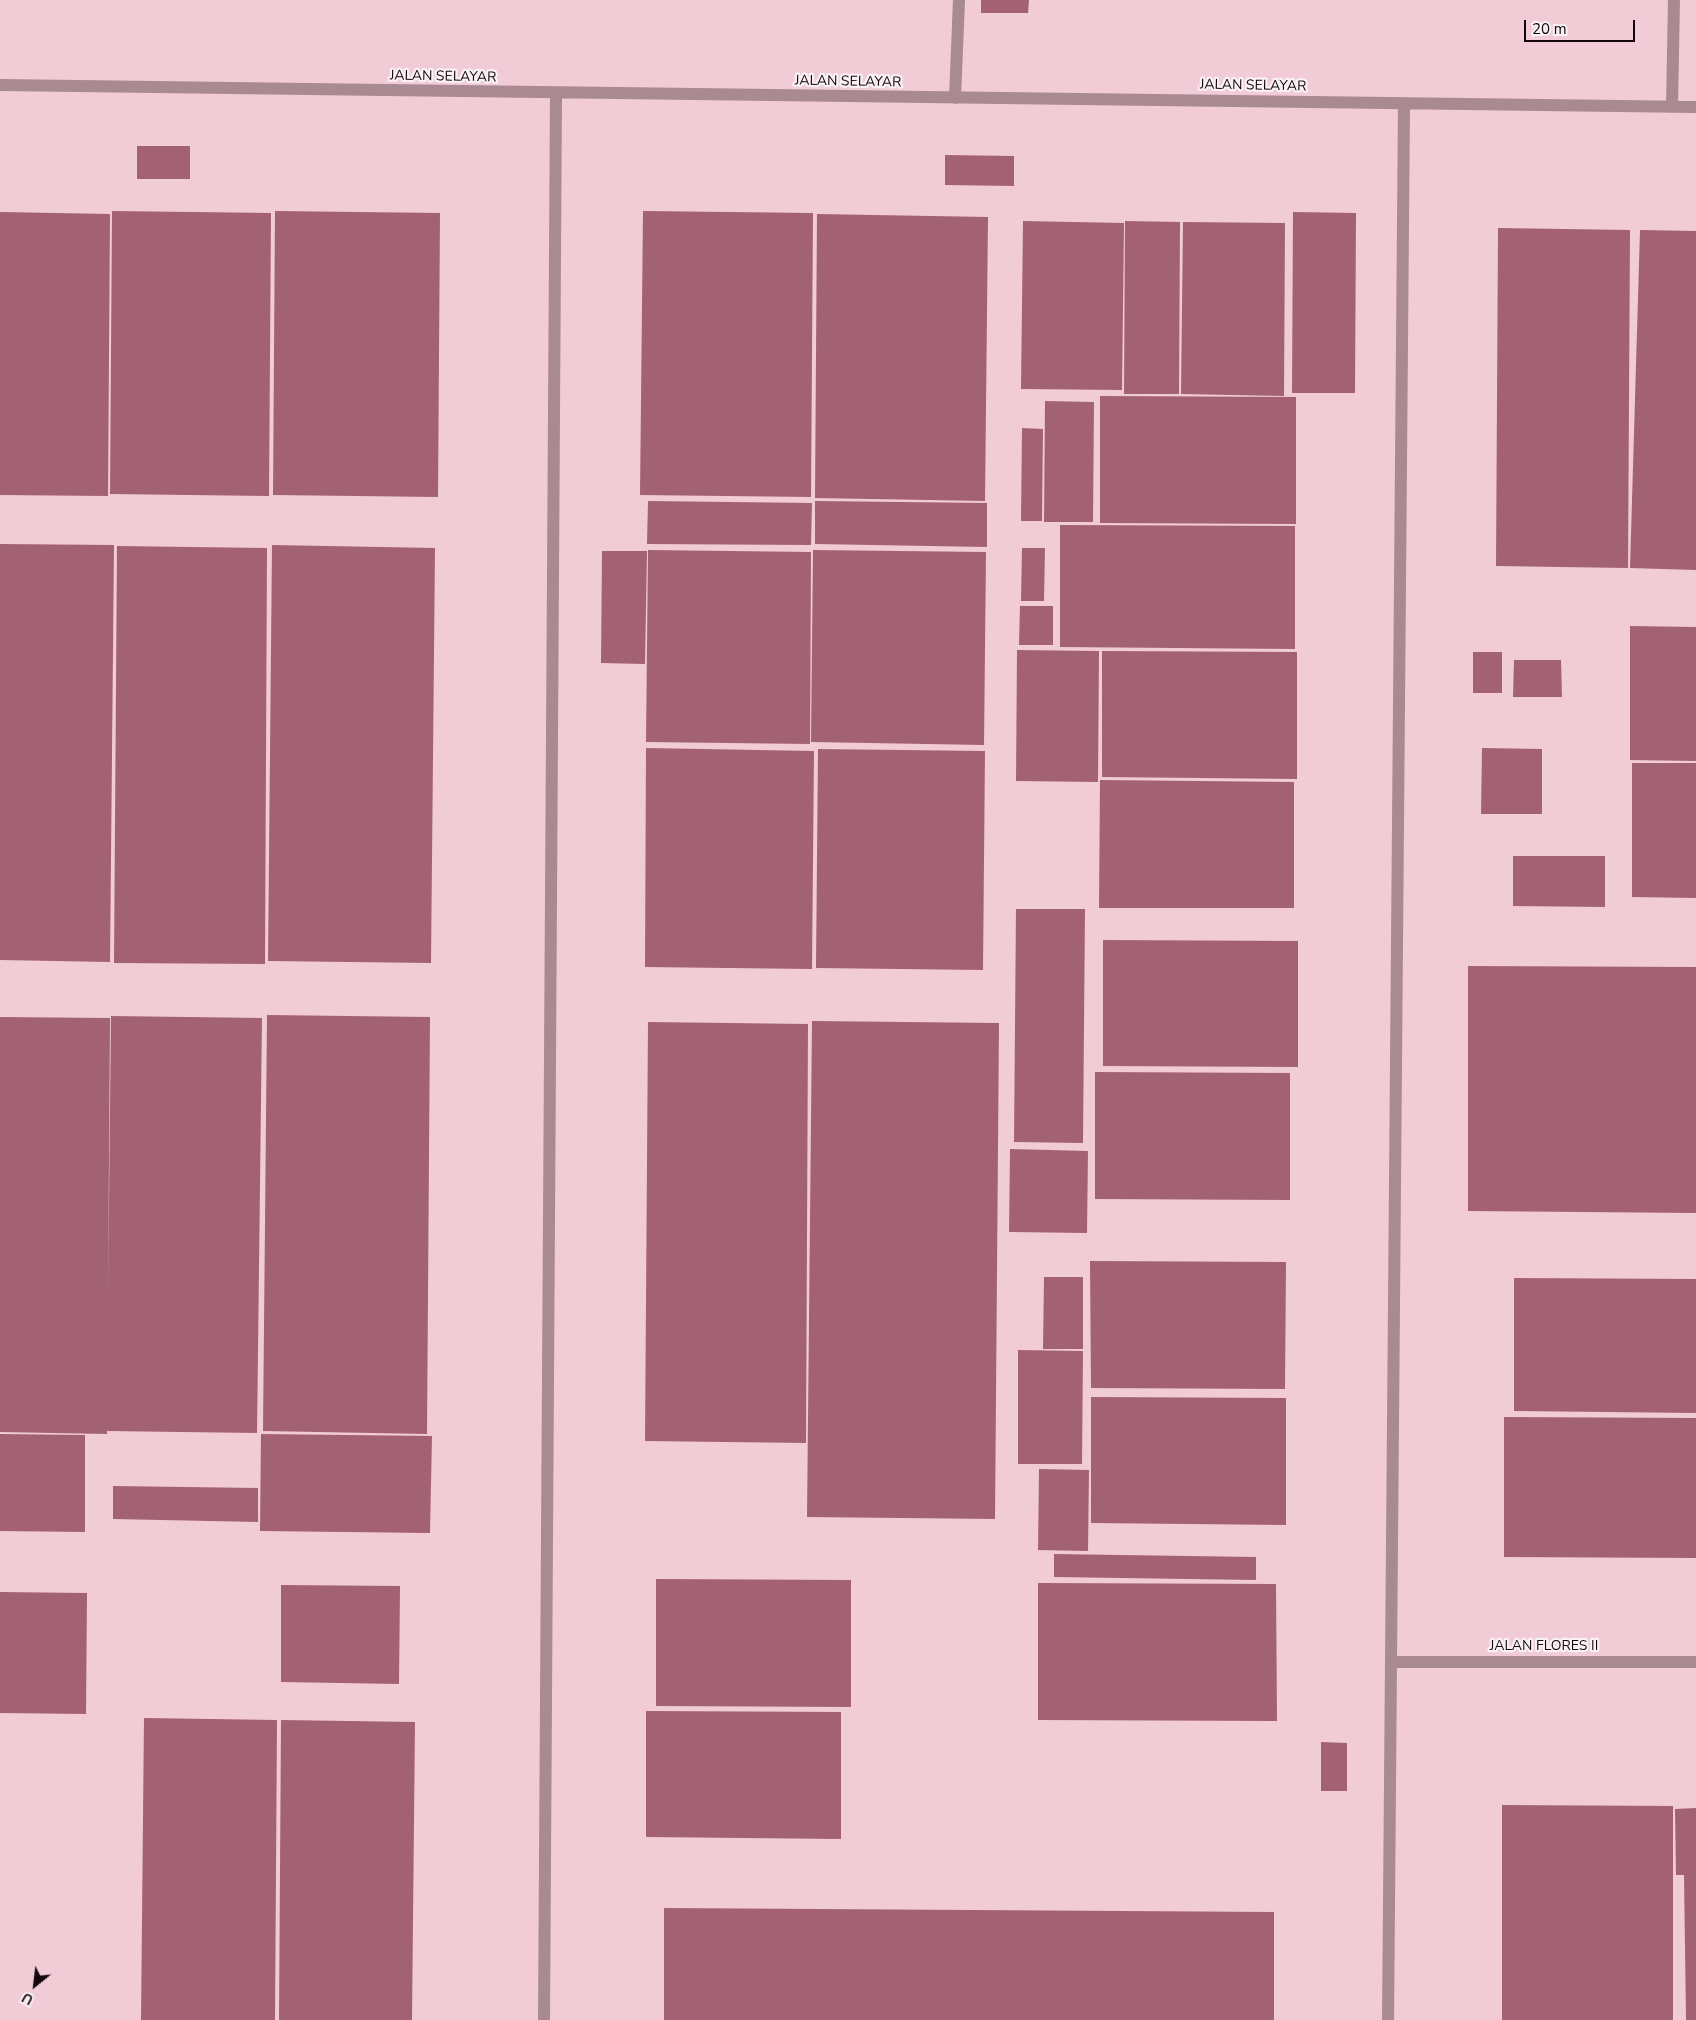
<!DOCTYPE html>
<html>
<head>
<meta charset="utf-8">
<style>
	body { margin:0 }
	#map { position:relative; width:1696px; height:2020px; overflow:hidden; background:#fddce4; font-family:"Nunito Sans",sans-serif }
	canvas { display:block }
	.north { position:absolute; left:10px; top:1960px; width:50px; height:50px; -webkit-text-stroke:4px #f9f1f3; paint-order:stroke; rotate:209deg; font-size:14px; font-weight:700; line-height:20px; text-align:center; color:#14070b }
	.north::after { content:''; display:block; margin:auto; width:18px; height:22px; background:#14070b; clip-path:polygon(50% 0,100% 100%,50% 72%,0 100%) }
	.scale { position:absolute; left:1524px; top:20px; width:111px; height:22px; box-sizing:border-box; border:2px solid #14070b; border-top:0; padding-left:6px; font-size:15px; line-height:18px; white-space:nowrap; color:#14070b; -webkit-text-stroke:4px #f9f1f3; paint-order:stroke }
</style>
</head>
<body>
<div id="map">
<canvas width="1696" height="2020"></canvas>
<div class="north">U</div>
<div class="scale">20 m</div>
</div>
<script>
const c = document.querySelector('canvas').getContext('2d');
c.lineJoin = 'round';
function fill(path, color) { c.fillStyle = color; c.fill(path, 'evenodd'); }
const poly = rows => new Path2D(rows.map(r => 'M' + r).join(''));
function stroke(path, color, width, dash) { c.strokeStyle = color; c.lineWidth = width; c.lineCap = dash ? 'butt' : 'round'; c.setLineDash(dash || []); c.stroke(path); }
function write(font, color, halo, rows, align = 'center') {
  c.font = font + ' "Nunito Sans",sans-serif'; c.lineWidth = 4.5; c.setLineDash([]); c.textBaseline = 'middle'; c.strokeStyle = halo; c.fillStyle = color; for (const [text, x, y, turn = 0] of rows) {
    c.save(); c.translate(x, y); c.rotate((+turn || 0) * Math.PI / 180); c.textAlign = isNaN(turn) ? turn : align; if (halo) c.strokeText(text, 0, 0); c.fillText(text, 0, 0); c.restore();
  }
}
fill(poly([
	[0,0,1696,0,1696,2020,0,2020]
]), '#f1cbd5');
fill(poly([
	[981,0,1029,0,1028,13,981,13],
	[137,146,190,146,190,179,137,179],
	[945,155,1014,156,1014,186,945,185],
	[112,211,271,213,269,496,110,494],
	[275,211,440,213,438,497,273,495],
	[643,211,813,213,811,497,640,495],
	[0,212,110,214,108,496,0,495],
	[1293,212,1356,213,1355,393,1292,393],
	[817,214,988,217,985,501,815,498],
	[1023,221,1124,223,1122,390,1021,389],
	[1125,221,1180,222,1179,394,1124,394],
	[1183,222,1285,223,1284,396,1181,394],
	[1498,228,1630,230,1628,568,1496,566],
	[1640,230,1696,231,1696,570,1630,568],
	[1100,396,1296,397,1296,524,1100,523],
	[1045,401,1094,402,1093,522,1044,522],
	[1022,428,1043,429,1042,521,1021,521],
	[648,501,812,503,811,545,647,544],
	[815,501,987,503,987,547,815,544],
	[1060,525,1295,526,1295,649,1060,647],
	[0,544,114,545,110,962,0,960],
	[272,545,435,548,431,963,268,961],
	[117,546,267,548,265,964,114,963],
	[1022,548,1045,548,1044,601,1021,601],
	[648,550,811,552,810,744,646,742],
	[813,550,986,552,984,745,811,742],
	[602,551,647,551,645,664,601,663],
	[1020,606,1053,606,1053,645,1019,645],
	[1630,626,1696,627,1696,761,1630,760],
	[1017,650,1099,651,1098,782,1016,781],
	[1102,651,1297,652,1297,779,1102,777],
	[1473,652,1502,652,1502,693,1473,693],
	[1514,660,1561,660,1562,697,1513,697],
	[646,748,814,751,812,969,645,967],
	[1482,748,1542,749,1542,814,1481,814],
	[818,749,985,751,983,970,816,968],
	[1632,763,1696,763,1696,898,1632,897],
	[1100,780,1294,782,1294,908,1099,908],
	[1513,856,1605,856,1605,907,1513,906],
	[1016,909,1085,909,1083,1143,1014,1142],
	[1103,940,1298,941,1298,1067,1103,1066],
	[1468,966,1696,967,1696,1213,1468,1211],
	[267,1015,430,1017,427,1434,263,1431],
	[111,1016,262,1018,257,1433,107,1431,107,1434,0,1432,0,1017,110,1018,108,1297],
	[812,1021,999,1023,995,1519,807,1517],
	[648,1022,808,1024,806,1443,645,1441],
	[1095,1072,1290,1073,1290,1200,1095,1199],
	[1010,1149,1088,1151,1087,1233,1009,1232],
	[1090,1261,1286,1262,1285,1389,1091,1388],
	[1044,1277,1083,1277,1083,1349,1043,1349],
	[1514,1278,1696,1279,1696,1413,1514,1411],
	[1018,1350,1083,1351,1082,1464,1018,1464],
	[1091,1397,1286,1398,1286,1525,1091,1523],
	[1504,1417,1696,1418,1696,1558,1504,1557],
	[0,1434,85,1435,85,1532,0,1531],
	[261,1434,432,1436,430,1533,260,1531],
	[1039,1469,1089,1470,1088,1551,1038,1550],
	[113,1486,258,1488,258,1522,113,1519],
	[1054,1554,1256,1557,1256,1580,1054,1577],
	[656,1579,851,1580,851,1707,656,1706],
	[1038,1583,1276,1584,1277,1721,1038,1720],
	[281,1585,400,1586,399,1684,281,1682],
	[0,1592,87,1593,86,1714,0,1713],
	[646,1711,841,1712,841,1839,646,1837],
	[144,1718,277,1720,275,2020,141,2020],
	[281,1720,415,1722,412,2020,279,2020],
	[1321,1742,1347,1743,1347,1791,1321,1791],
	[1502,1805,1673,1806,1673,2020,1502,2020],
	[1696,1808,1696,2020,1686,2020,1684,1875,1676,1875,1675,1809],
	[664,1908,1274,1912,1274,2020,664,2020]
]), '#a36175');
stroke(poly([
	[0,85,1696,107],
	[955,98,959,0],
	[1672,107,1674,0],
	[1392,1662,1696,1662],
	[544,2020,556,93],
	[1388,2020,1404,103]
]), '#a98992', 12);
write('14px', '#14070b', '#f9f1f3', [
	["JALAN SELAYAR",443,77,1],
	["JALAN SELAYAR",848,82,1],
	["JALAN SELAYAR",1253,86,1],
	["JALAN FLORES II",1544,1647]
]);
</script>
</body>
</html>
